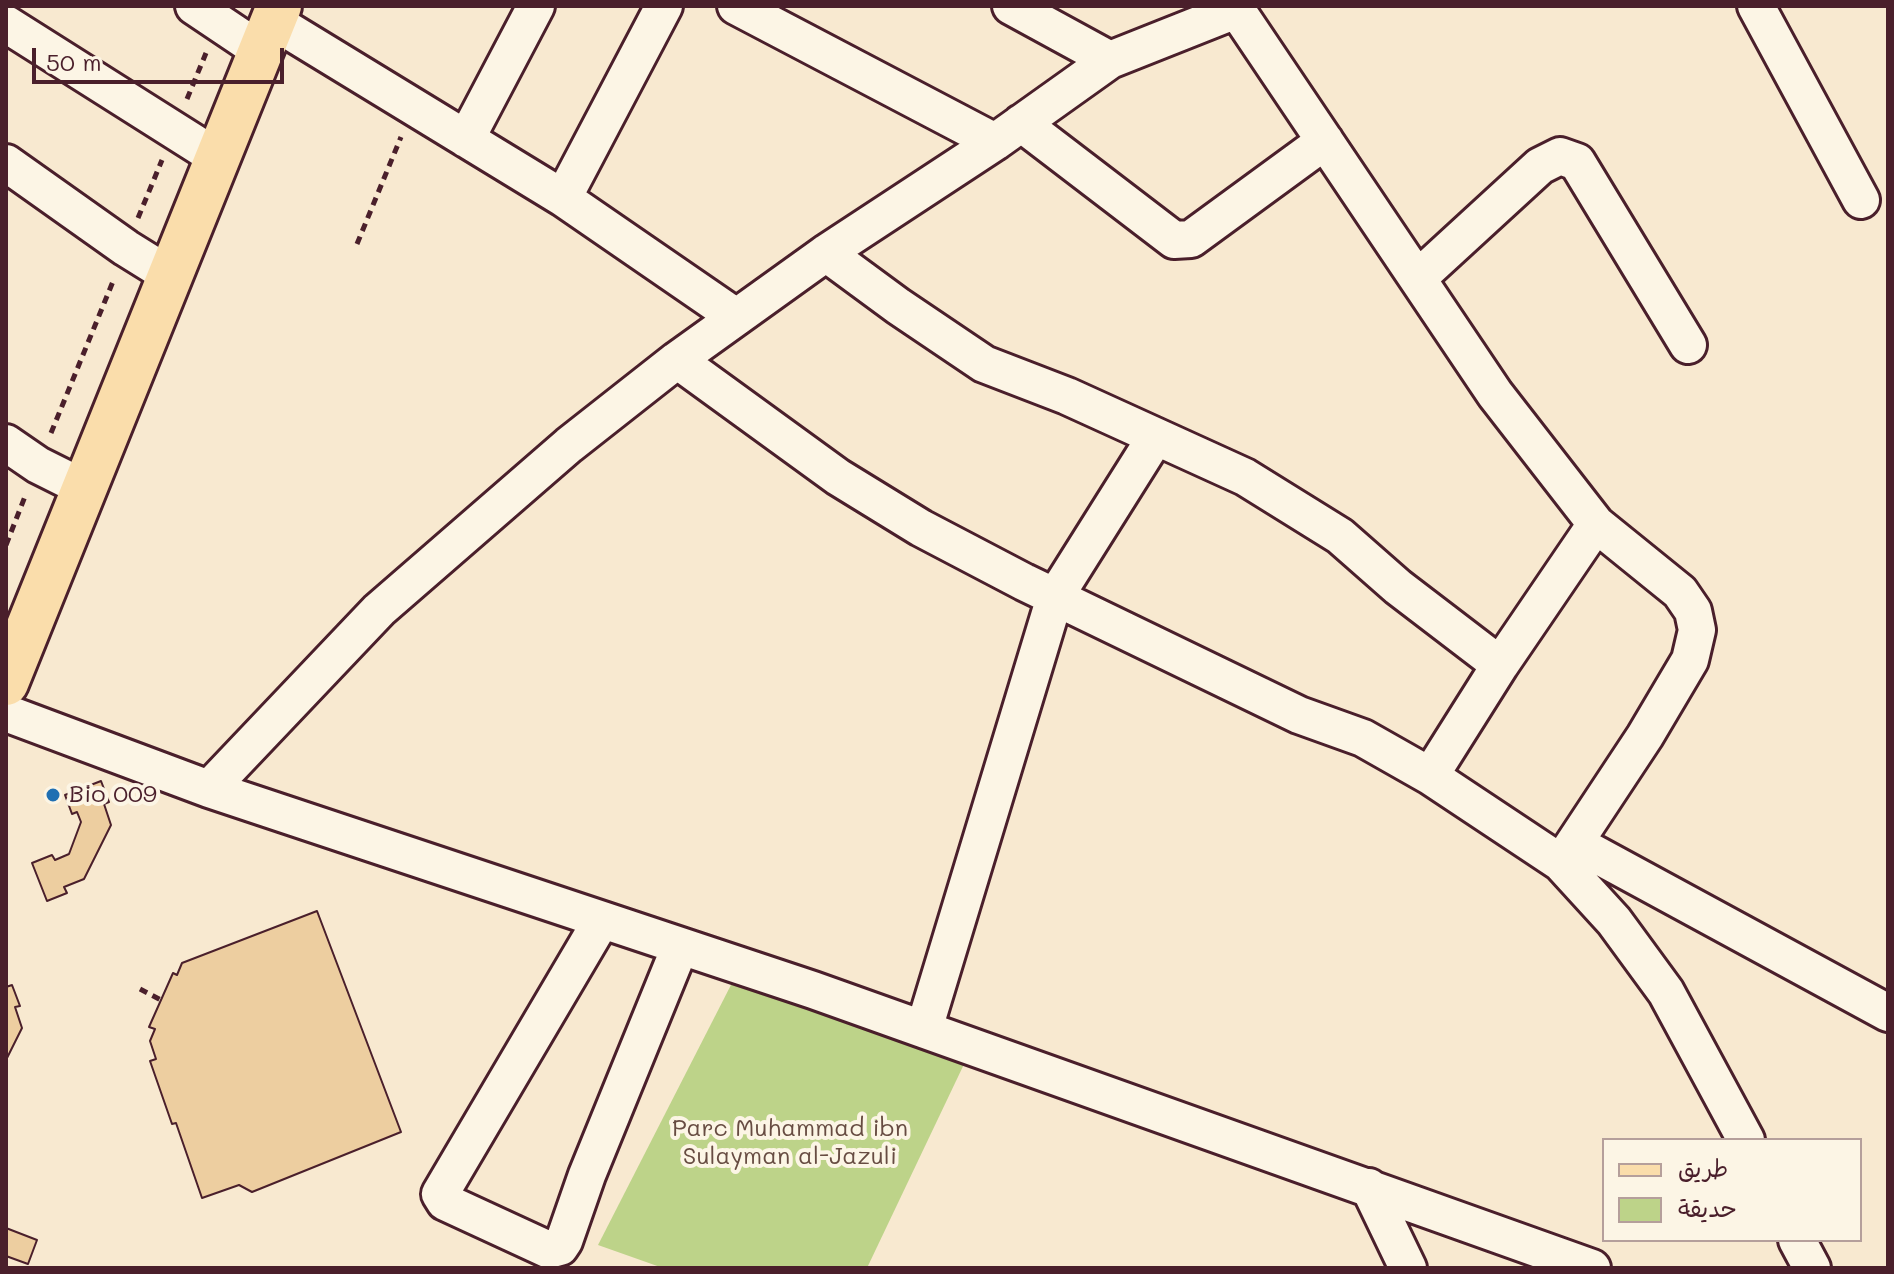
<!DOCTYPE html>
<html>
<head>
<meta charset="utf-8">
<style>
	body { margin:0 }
	#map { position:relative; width:1894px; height:1274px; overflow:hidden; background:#f8e9d0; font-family:Mali,"Playpen Sans Arabic",sans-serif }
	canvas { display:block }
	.frame { position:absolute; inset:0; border:8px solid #4a1f2b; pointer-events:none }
	.legend { position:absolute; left:1602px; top:1138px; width:260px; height:104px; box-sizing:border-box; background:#fcf5e5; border:2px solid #b59f9b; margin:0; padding:10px 14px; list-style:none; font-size:24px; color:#4a1f2b }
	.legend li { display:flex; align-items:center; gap:16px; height:40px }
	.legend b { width:40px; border:2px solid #b59f9b }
	.scale { position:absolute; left:32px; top:48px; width:252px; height:36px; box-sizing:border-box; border:4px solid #4a1f2b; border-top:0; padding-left:10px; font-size:24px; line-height:28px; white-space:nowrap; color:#4a1f2b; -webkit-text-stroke:6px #fcf5e5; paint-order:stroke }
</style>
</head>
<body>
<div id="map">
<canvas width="1894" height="1274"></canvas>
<div class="frame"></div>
<ul class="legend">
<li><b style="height:10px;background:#faddab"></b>طريق</li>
<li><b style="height:22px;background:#bdd389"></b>حديقة</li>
</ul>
<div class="scale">50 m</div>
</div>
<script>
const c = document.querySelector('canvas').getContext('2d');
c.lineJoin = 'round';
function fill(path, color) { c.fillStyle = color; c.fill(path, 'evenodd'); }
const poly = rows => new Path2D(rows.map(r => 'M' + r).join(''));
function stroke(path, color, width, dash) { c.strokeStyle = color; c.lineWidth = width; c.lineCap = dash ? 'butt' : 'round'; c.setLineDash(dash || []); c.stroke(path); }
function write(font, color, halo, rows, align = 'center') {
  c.font = font + ' Mali,sans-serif'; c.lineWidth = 8; c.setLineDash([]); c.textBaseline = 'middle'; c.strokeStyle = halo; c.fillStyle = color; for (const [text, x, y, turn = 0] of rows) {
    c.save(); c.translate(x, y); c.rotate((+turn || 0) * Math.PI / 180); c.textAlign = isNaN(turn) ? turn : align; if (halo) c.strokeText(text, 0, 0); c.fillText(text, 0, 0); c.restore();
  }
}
fill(poly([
	[733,981,966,1060,867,1268,663,1268,598,1245]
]), '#bdd389');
const building = poly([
	[101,781,109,802,104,804,111,825,84,879,64,887,67,893,47,901,32,863,52,855,55,860,69,854,81,822,77,812,72,814,65,795,101,781],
	[317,911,401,1132,252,1192,239,1185,202,1198,176,1123,172,1124,150,1061,156,1059,150,1041,155,1029,149,1027,173,973,177,975,182,963,317,911],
	[12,985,20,1006,15,1007,22,1028,6,1060,6,987,12,985],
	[6,1228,37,1240,28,1264,6,1256,6,1228]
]);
fill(building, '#edcea0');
stroke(building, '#4a1f2b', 2);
const minor = poly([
	[194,6,261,51],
	[736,6,995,142],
	[1011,6,1110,60],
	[1234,6,1495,394,1596,524,1680,592,1693,611,1697,630,1690,660,1645,736,1561,863],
	[1756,6,1861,200],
	[273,21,563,198,736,317],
	[6,24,218,158],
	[1021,123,1174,240,1191,239,1325,141],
	[466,139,536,6],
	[6,163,126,248,171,276],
	[563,198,664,6],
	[826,253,898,306,984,364,1067,396,1245,477,1340,536,1398,587,1500,665],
	[1418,278,1540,166,1560,156,1577,162,1688,345],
	[677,360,838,477,921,528,1024,582,1299,715,1363,738,1430,776,1561,863,1614,921,1666,992,1746,1140],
	[6,443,38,465,84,488],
	[6,713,209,789,813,990,1592,1268],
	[1430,776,1500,665,1596,524],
	[209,789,379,610,569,445,677,360,826,253,995,142,1110,60,1236,10],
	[1575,843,1888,1013],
	[601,921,440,1194,445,1202,549,1250,560,1247,564,1241,587,1175,680,947],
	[924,1029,1055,597,1155,438],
	[1369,1187,1408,1268],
	[1797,1240,1812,1268]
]);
const major = poly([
	[6,683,279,6]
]);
stroke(minor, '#4a1f2b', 42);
stroke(major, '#4a1f2b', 50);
stroke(poly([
	[187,99,206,53],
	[138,218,162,160],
	[357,244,401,137],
	[51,433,114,279],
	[6,545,26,494],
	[140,989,161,1000]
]), '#4a1f2b', 5, [8, 6]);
stroke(minor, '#fcf5e5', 36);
stroke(major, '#faddab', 44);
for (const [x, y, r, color] of [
	[53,795,8,"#1f6fb2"]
]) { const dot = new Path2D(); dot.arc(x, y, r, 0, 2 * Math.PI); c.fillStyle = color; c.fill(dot); stroke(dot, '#fcf5e5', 3); }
write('24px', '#4a1f2b', '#fcf5e5', [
	["Bio 009",69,795]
], 'left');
write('24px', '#674c42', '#fcf5e5', [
	["Parc Muhammad ibn",790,1129],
	["Sulayman al-Jazuli",790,1157]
]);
</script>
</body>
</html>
